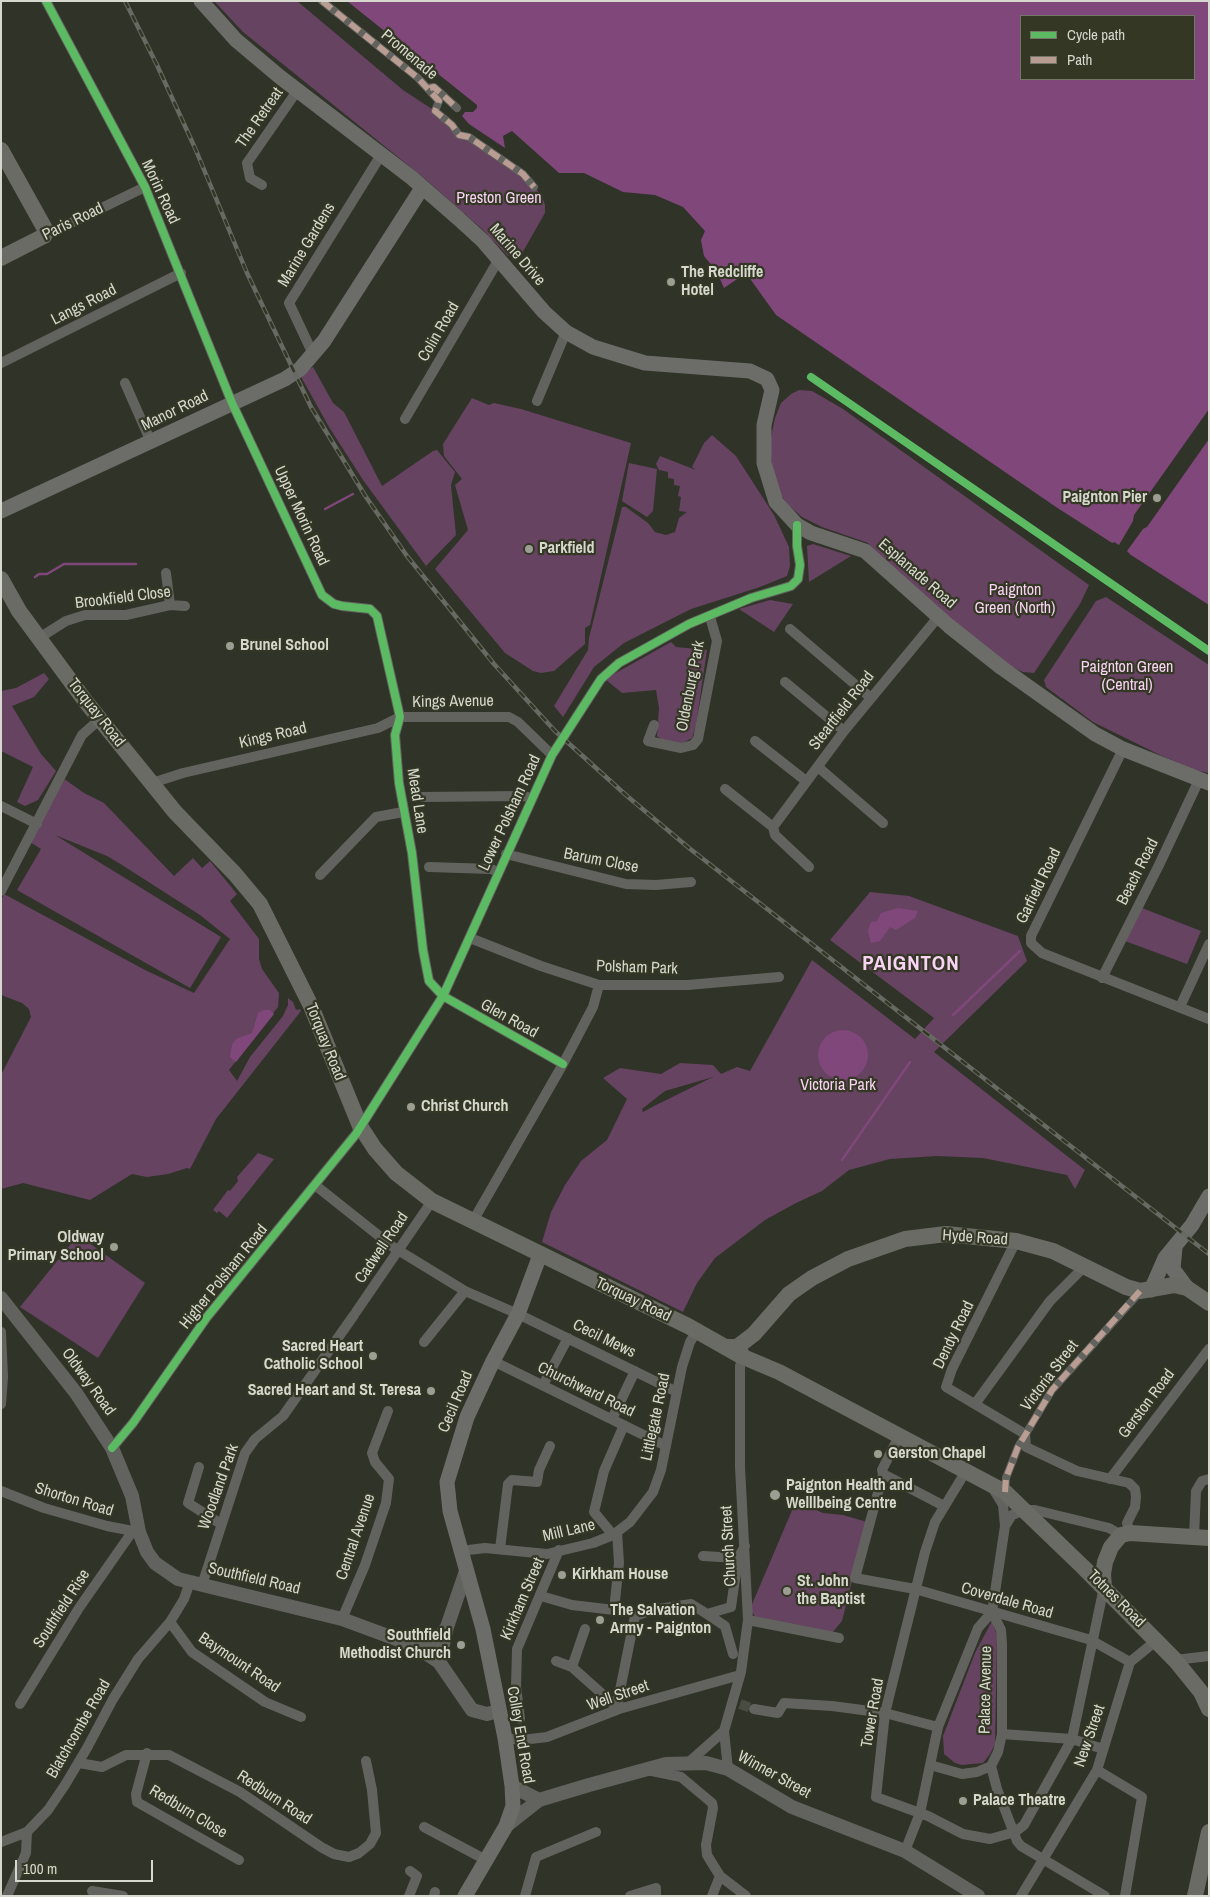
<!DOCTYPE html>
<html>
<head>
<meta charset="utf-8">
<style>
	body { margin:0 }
	#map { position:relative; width:1210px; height:1897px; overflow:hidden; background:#303328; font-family:"Archivo Narrow",sans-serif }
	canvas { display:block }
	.frame { position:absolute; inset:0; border:2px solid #d6d8cd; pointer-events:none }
	.legend { position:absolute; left:1020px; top:15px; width:175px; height:65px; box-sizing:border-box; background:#333724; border:1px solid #747768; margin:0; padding:6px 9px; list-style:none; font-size:15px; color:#d6d8cd }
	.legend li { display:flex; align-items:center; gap:10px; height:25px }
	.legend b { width:25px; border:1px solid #747768 }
	.scale { position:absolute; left:15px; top:1860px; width:138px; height:22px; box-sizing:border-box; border:2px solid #d6d8cd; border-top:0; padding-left:6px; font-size:15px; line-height:18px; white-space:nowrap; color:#d6d8cd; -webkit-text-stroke:4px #333724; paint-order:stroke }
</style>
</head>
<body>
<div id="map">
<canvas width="1210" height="1897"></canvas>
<div class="frame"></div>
<ul class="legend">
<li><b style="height:6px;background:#5cba63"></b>Cycle path</li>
<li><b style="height:6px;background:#b99d93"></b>Path</li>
</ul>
<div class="scale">100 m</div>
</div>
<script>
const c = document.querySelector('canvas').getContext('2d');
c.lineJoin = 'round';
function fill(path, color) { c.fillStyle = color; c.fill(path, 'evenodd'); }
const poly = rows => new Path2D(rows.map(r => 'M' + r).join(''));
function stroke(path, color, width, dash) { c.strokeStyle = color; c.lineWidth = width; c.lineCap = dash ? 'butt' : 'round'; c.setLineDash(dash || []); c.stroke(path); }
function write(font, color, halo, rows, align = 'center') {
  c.font = font + ' "Archivo Narrow",sans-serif'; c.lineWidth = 4.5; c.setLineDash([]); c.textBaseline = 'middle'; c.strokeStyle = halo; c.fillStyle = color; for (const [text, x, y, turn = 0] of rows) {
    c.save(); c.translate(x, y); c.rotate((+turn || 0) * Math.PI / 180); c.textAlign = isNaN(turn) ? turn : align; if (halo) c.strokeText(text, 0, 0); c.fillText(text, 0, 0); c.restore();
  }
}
fill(poly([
	[214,1,297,1,403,90,435,111,459,135,523,174,542,196,545,205,545,213,521,255,508,256,483,230,424,178,243,32],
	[313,367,333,403,344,412,382,486,433,451,437,450,455,472,451,485,456,535,426,566,363,480,329,427,300,375],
	[799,390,812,391,843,409,1089,585,1080,604,1034,673,1023,672,1010,666,948,618,875,552,868,543,822,527,802,517,788,505,781,495,772,468,770,442,775,418,781,403,791,394],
	[472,398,489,405,494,403,521,409,631,443,590,625,585,628,585,644,554,671,541,673,533,671,505,653,435,569,468,530,455,485,462,479,444,456,443,444],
	[712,435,736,456,774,515,789,547,790,566,787,576,760,587,691,609,624,643,594,667,563,717,554,706,588,650,589,638,622,507,626,507,648,523,655,532,666,535,675,532,679,518,687,512,679,511,681,497,678,496,680,486,674,485,674,479,668,478,668,472,659,470,656,464,660,456,696,470,692,467,704,443],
	[629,463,657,469,653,511,647,517,622,501],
	[813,544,851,556,809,582,807,546],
	[1106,597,1209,665,1209,773,1195,770,1162,756,1093,722,1046,687,1044,680,1096,601],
	[770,600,793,604,774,632,739,609],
	[671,642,676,647,707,650,696,725,692,738,681,744,662,740,657,736,659,708,656,690,622,693,605,679],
	[44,673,49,679,34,697,12,706,41,754,56,771,38,800,25,806,17,802,33,767,1,751,1,691,16,688],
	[63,778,84,793,104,803,174,876,193,858,202,868,210,861,237,894,230,901,259,939,259,959,262,969,279,993,278,1007,229,1070,237,1081,250,1057,283,1016,288,1005,288,998,293,1002,296,1010,300,1009,301,1011,216,1119,190,1169,187,1168,168,1174,147,1177,132,1174,90,1200,23,1183,1,1189,1,1075,31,1017,29,1009,22,1003,1,995,1,900,4,894,145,970,194,993,230,939,200,915,122,865,107,856,55,835,221,937,190,988,17,890,41,849,30,842],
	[870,892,909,896,1018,936,1027,961,934,1052,1085,1170,1075,1189,1067,1175,983,1158,937,1156,890,1159,849,1170,822,1191,796,1203,765,1220,715,1258,697,1283,683,1312,542,1242,551,1212,565,1185,581,1161,607,1140,627,1099,603,1078,620,1068,661,1074,680,1063,713,1065,721,1074,737,1067,750,1071,812,960,915,1039,934,1018,830,940],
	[713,1077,654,1106,643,1112,642,1109,665,1091],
	[1142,908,1201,931,1187,964,1125,941],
	[258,1153,274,1159,227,1218,219,1211,217,1213,213,1210,228,1190,230,1191,238,1181,237,1177],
	[78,1235,145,1283,98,1358,20,1307],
	[796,1501,823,1513,843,1515,867,1522,842,1621,832,1633,756,1618,750,1609],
	[992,1621,997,1636,995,1744,990,1754,983,1763,962,1765,955,1763,944,1754,943,1736,975,1653]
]), '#664361');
fill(poly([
	[347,1,1209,1,1209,605,1056,507,776,315,746,273,724,288,717,272,704,256,701,240,705,231,683,207,655,195,623,192,584,173,559,173,512,131,503,136,505,148,469,124,462,116,465,112,473,112,477,108,477,105],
	[1021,16,1194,16,1194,79,1021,79],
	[898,908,918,911,915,918,896,930,890,927,880,941,871,943,868,931,871,922,877,921,881,913],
	[263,1010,270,1010,274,1014,236,1062,230,1057,232,1045,236,1039,252,1033,258,1013],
	'818 1055a25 25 0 1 1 50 0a25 25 0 1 1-50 0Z'
]), '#80477b');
fill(poly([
	[1209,409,1209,439,1147,527,1143,529,1127,551,1130,554,1129,557,1110,545,1114,542,1119,545,1133,521,1134,515]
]), '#303328');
stroke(poly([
	[325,509,353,494],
	[35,577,39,574,47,574,64,564,136,564],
	[953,1015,1020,951],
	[842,1160,910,1062]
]), '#80477b', 2.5);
stroke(poly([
	[740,1704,754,1709]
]), '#494c41', 10, [10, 5]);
stroke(poly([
	[322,1,418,78,439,101,435,111,452,125,459,135,469,137,523,174,534,187],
	[427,88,434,87,457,108],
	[1005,1492,1006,1478,1018,1447,1052,1390,1140,1292]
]), '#62635e', 8);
stroke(poly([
	[46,1,145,187,232,403,322,595,334,604,342,606,370,609,377,616,400,717,395,735,399,783,412,853,423,950,429,981,443,996,563,1064],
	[262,185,250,178,247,163,297,91],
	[44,236,145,187],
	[313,354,289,303,381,155],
	[1,363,181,273],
	[125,383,151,442],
	[537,401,566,332],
	[405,419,499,259],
	[166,573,170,605],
	[790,629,871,698],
	[39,638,66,621,85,615,126,615,170,605,185,606],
	[785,682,844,731],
	[654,725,648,741,681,748,693,745,698,739,717,641,710,617],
	[755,741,806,781],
	[1123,749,1031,936,1031,943,1042,953,1209,1019],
	[818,767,883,823],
	[152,783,183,773,378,728,400,717,509,717,518,722,552,755],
	[725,789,773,827,775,835,809,867],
	[419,797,524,796,531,798],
	[1,806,37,824],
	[773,827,844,731,939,616],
	[506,854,626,884,656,885,691,882],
	[429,867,491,869,498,872],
	[320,875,376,817,403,812],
	[1,891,82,735,100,719],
	[470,938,541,966,599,985,688,985,779,977],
	[1102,978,1159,865,1199,780],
	[1180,1007,1209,944],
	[315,1185,393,1247,465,1291,518,1314,677,1392],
	[473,1221,563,1064,593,1007,599,985],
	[1016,1241,952,1369,946,1387,1025,1434,1026,1447,1077,1471,1129,1483,1135,1489,1136,1497,1135,1507,1127,1523,1130,1533],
	[356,1312,432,1201],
	[1,1332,3,1377,1,1404],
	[424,1342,465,1291],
	[493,1361,666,1446],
	[543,1385,568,1338],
	[975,1404,1050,1301,1085,1266],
	[612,1419,635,1371],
	[899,1436,882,1470,883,1474,855,1578,915,1589,1091,1640,1130,1662],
	[112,1448,133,1423,207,1317,356,1134,443,996,552,755,601,679,619,663,689,624,751,598,791,586,798,579,800,565,797,546,797,525],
	[199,1467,188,1503,221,1524],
	[966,1471,935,1522,925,1552,885,1713,876,1797,928,1816,963,1834,990,1839,1015,1832,1024,1825,1072,1739,1104,1587],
	[883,1474,944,1506],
	[1110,1479,1209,1349],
	[992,1487,1003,1505,1005,1526,992,1612],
	[1,1491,44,1508,107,1526,138,1532],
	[1005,1526,1012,1515,1025,1510,1035,1510,1109,1528,1121,1535],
	[613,1535,594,1512,604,1471,624,1425],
	[1194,1537,1196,1491,1202,1481,1209,1479],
	[500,1549,508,1484,512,1480,537,1482,539,1470,550,1446],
	[460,1551,485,1548,547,1554,593,1543,613,1535,630,1522,653,1492,661,1470,682,1367,690,1342,697,1331],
	[703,1556,738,1558],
	[202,1585,245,1453,255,1439,283,1416,354,1315],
	[541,1596,572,1605,614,1610,619,1563,617,1532],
	[342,1619,365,1565,386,1503,389,1479,375,1462,372,1453,388,1411],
	[748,1620,839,1638],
	[170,1622,192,1652,265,1702,301,1717],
	[733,1654,725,1626,707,1614,731,1607,738,1558,745,1546],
	[1175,1660,1209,1656],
	[556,1661,572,1667,619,1709],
	[572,1667,585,1629],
	[20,1704,79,1608,132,1532],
	[619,1709,618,1700,635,1616,652,1610,691,1604,707,1614],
	[754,1709,778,1713,784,1703,832,1706,885,1713,938,1727],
	[520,1719,516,1686,517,1649,559,1550],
	[1002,1734,1072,1739,1103,1749],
	[505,1738,522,1740,547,1737,619,1709,740,1675],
	[147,1753,136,1794,137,1802,239,1860],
	[689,1762,724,1731],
	[79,1763,102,1767,126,1755,169,1755,240,1792,321,1847,334,1854,349,1857,359,1853,370,1844,376,1833,372,1790,366,1761],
	[991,1766,997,1789,1017,1841,1021,1846,1105,1896],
	[728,1769,724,1731,741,1672,748,1620,740,1467,740,1366,744,1352],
	[647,1770,681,1777,712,1803,713,1808,706,1845,707,1855,720,1876,746,1896],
	[1097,1770,1142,1797,1125,1896],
	[424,1827,486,1860],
	[1,1842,27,1832],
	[905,1851,920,1813,938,1727,978,1628,992,1612,1001,1630,1002,1644,1002,1734,998,1752,991,1766,977,1772,962,1774,930,1765],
	[92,1891,123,1896],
	[7,1896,26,1853,27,1832,48,1810,65,1785,87,1748,113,1699,138,1659,170,1622,184,1599,190,1582],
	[409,1896,417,1876,410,1871],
	[434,1896,435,1892],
	[525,1896,536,1857,596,1832],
	[630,1896,656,1888,656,1896],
	[712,1896,720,1876],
	[1021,1896,1097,1770,1130,1662,1157,1640]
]), '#62635e', 10);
stroke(poly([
	[1,1298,76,1393,112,1448,132,1496,139,1532,147,1552,155,1563,178,1579,342,1619,415,1646,439,1662],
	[447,1627,439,1662,472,1710,487,1714,499,1711],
	[415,1646,439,1638,447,1627,466,1571],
	[512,1786,539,1800],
	[506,1826,539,1800,589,1785,666,1764,706,1763,728,1769,792,1807,905,1851,978,1896]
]), '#62635e', 14);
stroke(poly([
	[201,1,236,40,280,77,412,178,459,219,483,241,544,312,566,332,593,347,645,363,750,371,767,379,772,390,764,425,764,463,776,502,797,525,811,533,865,551,949,626,1002,668,1095,734,1123,749,1209,783],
	[1,511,285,379,300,369,324,341,422,188],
	[1175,1248,1173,1269,1187,1288],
	[1151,1290,1165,1258,1192,1225,1209,1196],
	[465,1896,506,1826,513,1806,512,1786,505,1738,483,1629,450,1511,447,1482,467,1417,493,1361,518,1314,540,1255]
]), '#6c6d69', 15);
stroke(poly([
	[1,150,45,229,44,236,1,258],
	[1,579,19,611,86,702,175,812,235,874,260,904,311,1006,360,1126,375,1149,396,1173,432,1201,688,1326,741,1356,779,1372,1005,1492,1083,1567,1175,1660,1201,1692,1209,1709],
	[726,1347,737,1347,754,1334,789,1294,812,1278,848,1259,905,1239,946,1234,1016,1241,1053,1251,1126,1287,1140,1291,1174,1285,1187,1288,1209,1303],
	[1104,1587,1103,1574,1105,1562,1111,1547,1121,1535,1130,1533,1209,1538],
	[1195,1896,1209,1832]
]), '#6a6b64', 16);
const rail = poly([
	[125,1,157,65,195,148,247,273,311,407,366,497,407,556,494,664,555,731,627,796,689,848,1209,1254]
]);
stroke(rail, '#676963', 4.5);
stroke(rail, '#333724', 2.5, [8]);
stroke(poly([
	[322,1,418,78,439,101,435,111,452,125,459,135,469,137,523,174,534,187],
	[430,88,434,87,457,108],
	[1005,1492,1006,1478,1018,1447,1052,1390,1140,1291]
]), '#b99d93', 6, [12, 6]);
stroke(poly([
	[46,1,145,187,232,403,322,595,334,604,342,606,370,609,377,616,400,717,395,735,399,783,412,853,423,950,429,981,443,996,563,1064],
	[811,377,1209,651],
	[112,1448,133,1423,207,1317,356,1134,443,996,552,755,601,679,619,663,689,624,751,598,791,586,798,579,800,565,797,546,797,525]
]), '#5cba63', 8);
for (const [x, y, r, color] of [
	[671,282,5,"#9c9e93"],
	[1157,498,5,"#9c9e93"],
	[529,549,5,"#9c9e93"],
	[230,646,5,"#9c9e93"],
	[411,1107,5,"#9c9e93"],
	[114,1247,5,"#9c9e93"],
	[373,1356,5,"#9c9e93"],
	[431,1391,5,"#9c9e93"],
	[878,1454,5,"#9c9e93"],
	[775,1495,6,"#9c9e93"],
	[562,1575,5,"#9c9e93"],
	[787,1591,5,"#9c9e93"],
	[600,1620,5,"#9c9e93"],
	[461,1645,5,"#9c9e93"],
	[963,1801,5,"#9c9e93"]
]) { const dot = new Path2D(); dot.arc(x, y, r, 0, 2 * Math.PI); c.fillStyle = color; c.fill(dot); stroke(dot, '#333724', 2); }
write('16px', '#d6d8cd', '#333724', [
	["Promenade",409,55,40],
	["The Retreat",260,118,-55],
	["Morin Road",160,192,65],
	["Paris Road",73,222,-26],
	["Marine Gardens",307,245,-59],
	["Marine Drive",517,255,49],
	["Langs Road",84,305,-27],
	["Colin Road",439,332,-60],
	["Manor Road",175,411,-26],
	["Upper Morin Road",301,516,65],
	["Esplanade Road",917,574,41],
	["Brookfield Close",123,598,-7],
	["Oldenburg Park",691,686,-79],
	["Kings Avenue",453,702,-1],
	["Steartfield Road",842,711,-52],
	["Torquay Road",96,713,52],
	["Kings Road",273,736,-13],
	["Mead Lane",417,801,81],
	["Lower Polsham Road",510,813,-65],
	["Barum Close",601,861,11],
	["Beach Road",1138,872,-63],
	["Garfield Road",1039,886,-64],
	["Polsham Park",637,968,2],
	["Glen Road",509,1019,29],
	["Torquay Road",325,1042,68],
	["Hyde Road",975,1238,4],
	["Cadwell Road",382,1248,-56],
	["Higher Polsham Road",224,1277,-51],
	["Torquay Road",633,1300,26],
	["Dendy Road",954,1335,-64],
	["Cecil Mews",604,1339,26],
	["Victoria Street",1050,1376,-53],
	["Oldway Road",88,1382,54],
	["Churchward Road",586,1390,26],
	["Cecil Road",456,1402,-67],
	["Gerston Road",1147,1404,-53],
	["Littlegate Road",656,1417,-78],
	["Woodland Park",219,1487,-70],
	["Shorton Road",74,1500,17],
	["Mill Lane",569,1531,-13],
	["Central Avenue",356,1537,-71],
	["Church Street",729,1546,-93],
	["Southfield Road",254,1579,13],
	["Kirkham Street",523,1599,-67],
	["Totnes Road",1116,1599,45],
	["Coverdale Road",1007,1601,16],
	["Southfield Rise",62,1609,-57],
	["Baymount Road",239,1663,34],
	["Palace Avenue",986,1690,-89],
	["Well Street",618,1696,-19],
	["Tower Road",873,1713,-80],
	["Blatchcombe Road",79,1729,-60],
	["Colley End Road",520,1735,80],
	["New Street",1090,1736,-71],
	["Winner Street",774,1775,29],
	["Redburn Road",274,1798,33],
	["Redburn Close",188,1812,31]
]);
write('16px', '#f8d3f3', '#333724', [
	["Preston Green",499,199],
	["Paignton",1015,591],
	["Green (North)",1015,609],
	["Paignton Green",1127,668],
	["(Central)",1127,686],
	["Victoria Park",838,1086]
]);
write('bold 16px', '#d6d8cd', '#333724', [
	["The Redcliffe",681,273],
	["Hotel",681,291],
	["Paignton Pier",1147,498,"right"],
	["Parkfield",539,549],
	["Brunel School",240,646],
	["Christ Church",421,1107],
	["Oldway",104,1238,"right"],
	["Primary School",104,1256,"right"],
	["Sacred Heart",363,1347,"right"],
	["Catholic School",363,1365,"right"],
	["Sacred Heart and St. Teresa",421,1391,"right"],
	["Gerston Chapel",888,1454],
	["Paignton Health and",786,1486],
	["Welllbeing Centre",786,1504],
	["Kirkham House",572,1575],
	["St. John",797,1582],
	["the Baptist",797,1600],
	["The Salvation",610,1611],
	["Army - Paignton",610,1629],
	["Southfield",451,1636,"right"],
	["Methodist Church",451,1654,"right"],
	["Palace Theatre",973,1801]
], 'left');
c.letterSpacing = '1px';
write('bold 21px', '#f9d3f4', '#333724', [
	["PAIGNTON",911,964]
]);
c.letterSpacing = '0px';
</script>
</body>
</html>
